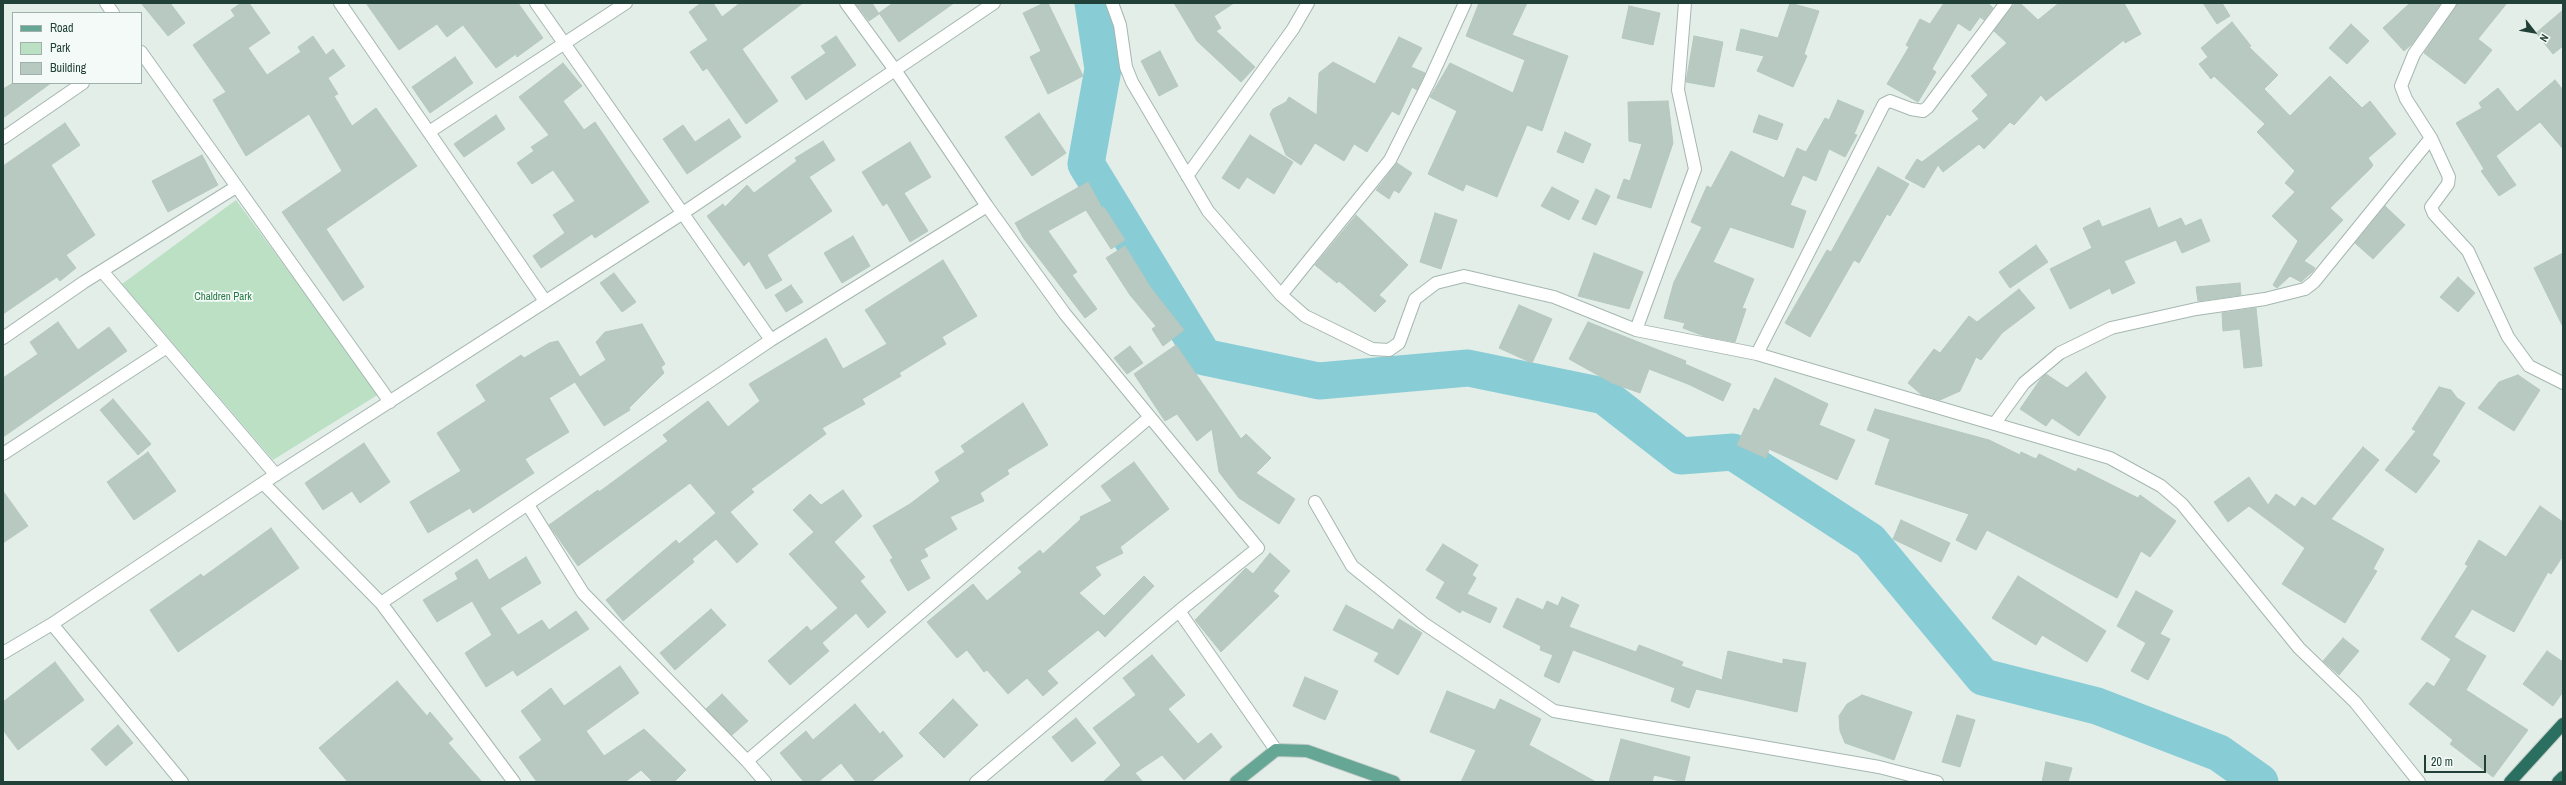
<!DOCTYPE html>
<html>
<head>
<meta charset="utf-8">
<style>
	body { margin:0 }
	#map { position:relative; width:2566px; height:785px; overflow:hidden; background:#e3eee9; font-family:"Archivo Narrow",sans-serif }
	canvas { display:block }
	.frame { position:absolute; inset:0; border:4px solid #214138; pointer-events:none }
	.legend { position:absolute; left:12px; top:12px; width:130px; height:72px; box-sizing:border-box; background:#f4faf7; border:1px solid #a0b0ab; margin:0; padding:5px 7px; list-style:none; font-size:12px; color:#214138 }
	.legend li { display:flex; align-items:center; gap:8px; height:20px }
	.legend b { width:20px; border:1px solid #a0b0ab }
	.north { position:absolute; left:2514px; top:12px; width:40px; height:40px; -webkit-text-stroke:3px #f4faf7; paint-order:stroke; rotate:121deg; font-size:11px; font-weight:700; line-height:16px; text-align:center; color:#214138 }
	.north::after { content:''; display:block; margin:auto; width:14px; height:18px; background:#214138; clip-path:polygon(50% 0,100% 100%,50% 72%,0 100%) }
	.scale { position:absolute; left:2424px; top:755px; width:62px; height:18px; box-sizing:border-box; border:2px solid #214138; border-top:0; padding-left:5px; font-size:12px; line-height:14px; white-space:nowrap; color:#214138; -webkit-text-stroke:3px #f4faf7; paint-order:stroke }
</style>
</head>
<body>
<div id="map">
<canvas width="2566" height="785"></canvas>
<div class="frame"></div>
<ul class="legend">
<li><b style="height:5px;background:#65a694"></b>Road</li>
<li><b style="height:11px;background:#bbe0c4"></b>Park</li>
<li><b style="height:11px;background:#b8c9c2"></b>Building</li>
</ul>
<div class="north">N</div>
<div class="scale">20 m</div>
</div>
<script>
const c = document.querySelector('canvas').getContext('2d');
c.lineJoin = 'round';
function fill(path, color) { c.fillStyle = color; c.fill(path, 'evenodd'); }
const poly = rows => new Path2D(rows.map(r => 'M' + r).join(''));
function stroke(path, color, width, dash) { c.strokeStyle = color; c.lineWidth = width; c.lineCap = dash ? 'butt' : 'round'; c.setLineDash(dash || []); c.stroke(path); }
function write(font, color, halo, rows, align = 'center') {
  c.font = font + ' "Archivo Narrow",sans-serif'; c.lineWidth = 3.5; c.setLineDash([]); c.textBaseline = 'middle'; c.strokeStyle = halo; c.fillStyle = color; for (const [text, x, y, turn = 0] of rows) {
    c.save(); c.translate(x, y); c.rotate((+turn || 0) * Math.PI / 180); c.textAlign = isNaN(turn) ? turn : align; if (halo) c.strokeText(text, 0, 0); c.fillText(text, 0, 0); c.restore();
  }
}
fill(poly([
	[236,200,379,394,273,460,122,284]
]), '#bbe0c4');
stroke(poly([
	[1093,3,1103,69,1086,164,1204,357,1319,381,1468,368,1604,396,1681,456,1733,452,1870,541,1983,677,2097,706,2219,753,2260,782]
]), '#88ccd6', 37);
const building = poly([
	[141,3,170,3,185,23,168,36,141,3],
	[241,3,249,3,270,33,248,48,267,75,301,52,298,47,313,36,326,55,333,49,345,66,328,78,338,94,334,96,352,126,376,108,417,166,326,229,364,287,343,301,282,212,342,171,309,114,246,156,213,100,226,92,193,45,235,16,231,10,241,3],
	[366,3,518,3,543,38,517,57,516,54,496,68,463,25,447,37,437,24,399,50,366,3],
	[701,3,713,3,722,17,740,3,803,3,742,49,778,101,746,124,707,68,703,71,690,52,708,40,689,12,701,3],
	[855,3,872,3,879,14,869,21,855,3],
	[893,3,954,3,899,42,879,13,893,3],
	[1044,3,1048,3,1083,76,1048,94,1030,57,1041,51,1023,13,1044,3],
	[1174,3,1234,3,1214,16,1221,28,1216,31,1255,67,1241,82,1197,41,1174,3],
	[1479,3,1527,3,1512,35,1568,56,1542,131,1527,125,1497,197,1466,184,1463,191,1428,174,1457,111,1430,97,1450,63,1513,93,1525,60,1466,36,1479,3],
	[1790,3,1819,11,1804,54,1807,56,1793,87,1757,71,1764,56,1736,50,1741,29,1778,38,1790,3],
	[1944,3,1988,3,1993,8,1984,20,1980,17,1970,31,1958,23,1932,69,1936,72,1918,102,1887,84,1909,47,1906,45,1920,19,1930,24,1944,3],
	[2015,3,2020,3,2038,20,2059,3,2124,3,2141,34,2125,43,2124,40,2046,101,2041,95,2014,125,2010,122,1984,149,1979,144,1943,172,1938,165,1924,188,1905,178,1917,159,1922,162,1979,119,1972,111,1988,95,1971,76,2007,43,1994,31,2015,3],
	[2203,3,2222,3,2230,16,2217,24,2203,3],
	[2410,3,2441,3,2412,44,2404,51,2383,28,2410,3],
	[2457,3,2507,3,2478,39,2492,50,2465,84,2424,53,2457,3],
	[1629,6,1660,13,1653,45,1622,38,1629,6],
	[2563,10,2563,46,2553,54,2536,33,2563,10],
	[2232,22,2251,46,2249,47,2278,75,2264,89,2290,116,2330,76,2362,108,2370,101,2396,134,2368,158,2373,165,2371,168,2330,208,2343,220,2304,261,2315,268,2313,271,2301,282,2290,276,2277,288,2273,285,2298,241,2272,216,2295,192,2285,183,2295,171,2257,132,2265,124,2214,76,2211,79,2199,64,2208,57,2201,48,2232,22],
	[2351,24,2369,41,2347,64,2329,48,2351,24],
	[836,36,856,65,806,100,791,77,826,53,821,46,836,36],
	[1694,36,1723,42,1714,87,1686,82,1694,36],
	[1399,37,1422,48,1411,67,1425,73,1417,90,1412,87,1399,115,1392,111,1367,152,1354,144,1344,161,1315,143,1301,165,1286,155,1270,114,1273,109,1286,102,1289,97,1317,115,1319,73,1333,62,1375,84,1399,37],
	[1160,51,1178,86,1159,96,1141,61,1160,51],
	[455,57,473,83,430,113,412,87,455,57],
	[563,63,582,86,563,101,584,130,595,122,649,202,595,238,592,234,541,268,533,256,565,233,553,215,575,201,553,170,532,184,517,163,534,151,531,147,549,135,519,97,563,63],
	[2555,80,2563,90,2563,149,2540,122,2496,156,2516,185,2499,196,2481,171,2484,169,2456,123,2482,108,2479,103,2498,88,2517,112,2555,80],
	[13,83,51,83,3,118,3,89,13,83],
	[1838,100,1864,111,1854,134,1857,135,1845,157,1829,149,1816,181,1803,175,1790,205,1806,211,1793,248,1730,227,1713,262,1754,279,1742,308,1746,309,1735,342,1704,336,1683,328,1685,323,1664,318,1674,282,1702,227,1691,222,1707,186,1711,188,1731,151,1784,178,1797,148,1806,152,1825,118,1829,120,1838,100],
	[1668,101,1673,143,1651,208,1617,198,1624,179,1630,181,1642,144,1629,141,1628,102,1668,101],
	[1039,113,1066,153,1032,176,1005,137,1039,113],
	[496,115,505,129,464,157,454,144,496,115],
	[1759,115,1783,124,1777,140,1753,132,1759,115],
	[729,119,741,137,687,174,663,139,683,125,695,142,729,119],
	[65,123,80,145,51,165,95,235,66,255,76,268,60,281,57,277,3,314,3,166,65,123],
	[1565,132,1591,144,1583,163,1557,152,1565,132],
	[1250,135,1293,162,1274,194,1247,177,1239,189,1222,178,1250,135],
	[823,141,835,160,809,177,832,211,767,255,782,280,766,289,749,261,744,266,707,216,723,204,725,207,747,185,754,193,797,161,795,158,823,141],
	[910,142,931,177,904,193,928,231,910,242,887,203,883,206,862,172,910,142],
	[202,155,218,185,168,212,152,181,202,155],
	[1397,163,1412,173,1399,193,1394,190,1389,199,1376,190,1397,163],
	[1878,167,1909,184,1890,216,1887,214,1859,263,1854,260,1810,337,1785,323,1827,250,1831,252,1878,167],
	[1088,182,1102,208,1104,207,1125,240,1111,249,1086,210,1048,231,1077,272,1072,275,1097,309,1085,318,1024,239,1015,223,1088,182],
	[1552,187,1579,201,1569,220,1541,206,1552,187],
	[1596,189,1610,196,1596,225,1582,219,1596,189],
	[2385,206,2405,225,2373,259,2355,243,2385,206],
	[2150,208,2158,228,2181,218,2185,226,2201,219,2210,241,2182,253,2176,240,2124,261,2135,283,2112,294,2110,288,2070,309,2050,269,2092,248,2083,228,2099,220,2102,227,2150,208],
	[1435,213,1457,220,1441,269,1420,262,1435,213],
	[1356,215,1408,265,1379,295,1386,301,1375,312,1339,281,1337,283,1315,265,1356,215],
	[853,236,870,266,842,283,824,253,853,236],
	[2036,245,2048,262,2010,288,1999,272,2036,245],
	[1125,246,1151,288,1184,330,1163,346,1152,329,1156,326,1130,295,1106,258,1125,246],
	[1594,253,1643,272,1629,309,1578,296,1594,253],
	[2563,253,2563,327,2534,268,2563,253],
	[943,260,977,316,942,337,946,344,899,373,901,376,862,399,865,404,822,428,826,434,751,489,754,492,730,512,758,544,737,563,716,539,692,559,694,562,623,621,606,600,676,540,679,544,716,513,690,483,578,566,549,525,598,490,599,492,668,441,663,435,708,401,728,427,760,401,749,384,826,338,843,369,887,344,865,310,943,260],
	[614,273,636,302,622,312,600,283,614,273],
	[2458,277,2475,293,2458,312,2440,297,2458,277],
	[2240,283,2241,295,2198,301,2196,287,2240,283],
	[791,285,803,302,786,312,775,295,791,285],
	[2019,289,2035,308,2002,333,1981,360,1976,357,1960,391,1940,400,1922,395,1908,383,1934,349,1940,353,1969,316,1977,322,2019,289],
	[1519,305,1552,319,1532,363,1499,348,1519,305],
	[2256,308,2262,366,2244,368,2240,329,2223,331,2222,313,2256,308],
	[58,322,78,350,109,327,127,351,3,437,3,378,38,354,30,342,58,322],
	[1588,322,1686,361,1685,364,1731,384,1723,401,1688,384,1649,369,1640,393,1612,383,1569,359,1588,322],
	[642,324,665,364,661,367,664,373,629,408,630,410,604,426,575,382,549,398,569,432,525,459,534,473,473,513,470,508,428,533,410,502,461,471,437,433,486,401,476,385,521,355,524,358,549,343,558,341,580,377,606,360,596,342,605,332,642,324],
	[1176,345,1241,439,1246,434,1271,458,1256,473,1295,499,1279,524,1239,498,1219,472,1212,429,1197,441,1177,414,1165,421,1134,374,1176,345],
	[1130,346,1143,363,1127,374,1114,358,1130,346],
	[2086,372,2106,397,2079,436,2052,418,2046,426,2020,409,2040,380,2046,374,2067,388,2086,372],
	[2518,375,2540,390,2514,431,2478,408,2499,382,2518,375],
	[1775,378,1828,404,1819,425,1855,440,1837,480,1769,449,1766,458,1737,445,1754,408,1759,411,1775,378],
	[2439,387,2451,390,2457,398,2465,403,2432,455,2440,461,2416,493,2385,470,2416,431,2412,429,2439,387],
	[113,399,151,444,138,455,100,410,113,399],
	[1023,403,1048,445,1007,470,1009,474,980,493,984,501,950,517,957,529,924,549,928,556,920,560,930,578,908,591,890,560,893,558,873,526,910,504,940,481,935,472,965,452,961,446,1023,403],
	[1875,409,1989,440,2020,455,2021,452,2036,459,2039,454,2076,472,2078,468,2138,498,2140,495,2176,521,2150,557,2141,551,2117,598,1987,530,1976,550,1956,540,1969,514,1875,484,1890,439,1867,430,1875,409],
	[364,443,390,482,360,503,352,491,323,510,305,483,364,443],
	[2363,447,2379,460,2331,519,2384,549,2373,569,2377,571,2345,623,2282,584,2305,548,2249,506,2228,522,2214,502,2249,477,2268,505,2276,494,2295,507,2302,497,2315,506,2363,447],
	[148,452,176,491,134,520,107,482,148,452],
	[1134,462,1169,509,1120,547,1123,553,1095,567,1101,575,1079,593,1104,616,1144,576,1154,586,1105,637,1098,630,1047,671,1058,683,1043,696,1027,678,1008,694,987,670,984,672,967,650,957,658,927,622,973,584,987,601,1022,572,1018,568,1040,550,1043,554,1081,519,1080,517,1112,501,1101,486,1134,462],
	[843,490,862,516,834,542,865,577,860,581,886,612,868,628,856,613,822,643,829,651,790,685,768,661,807,626,811,631,838,608,789,554,814,532,793,510,810,494,821,505,843,490],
	[3,491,28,526,3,543,3,491],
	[2540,506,2563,522,2563,556,2551,574,2548,572,2514,632,2472,609,2454,637,2486,656,2466,690,2528,730,2493,777,2450,744,2453,740,2409,704,2427,682,2434,687,2451,659,2421,639,2468,566,2465,564,2479,540,2506,557,2540,506],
	[1901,520,1950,543,1941,562,1893,539,1901,520],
	[271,528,299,568,178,652,150,610,201,574,203,577,271,528],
	[1443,544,1478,565,1472,575,1476,578,1467,594,1497,608,1490,623,1462,610,1460,613,1436,598,1445,582,1426,570,1443,544],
	[1270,553,1290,571,1273,591,1279,596,1221,652,1195,620,1246,568,1253,574,1270,553],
	[526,557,541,583,500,608,518,635,542,620,549,630,576,611,589,629,517,676,513,670,486,687,465,653,492,635,472,601,437,622,423,600,458,579,455,573,477,559,489,580,526,557],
	[2018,576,2106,631,2087,662,2042,635,2036,645,1992,618,2018,576],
	[2136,591,2173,611,2160,634,2170,639,2148,680,2131,671,2146,643,2117,626,2136,591],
	[1562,597,1579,605,1569,627,1636,652,1639,645,1683,662,1681,666,1722,680,1728,651,1783,664,1783,659,1806,663,1797,712,1696,689,1689,708,1671,701,1675,688,1573,650,1559,683,1544,676,1553,655,1540,650,1541,646,1503,627,1517,598,1543,610,1547,601,1558,606,1562,597],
	[1346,605,1393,630,1399,619,1422,633,1398,675,1374,661,1379,653,1333,630,1346,605],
	[711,609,726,625,675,670,660,653,711,609],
	[2343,638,2359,651,2339,675,2323,661,2343,638],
	[2547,651,2563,662,2563,692,2553,706,2523,684,2547,651],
	[1152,655,1185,695,1168,709,1198,744,1211,733,1222,747,1184,780,1162,755,1135,773,1143,782,1103,782,1121,765,1093,728,1136,695,1123,678,1152,655],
	[55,662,84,700,18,750,3,730,3,702,55,662],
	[620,666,639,693,586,731,604,756,644,729,686,770,674,782,653,782,641,770,625,782,537,782,519,757,542,740,521,711,551,688,564,706,620,666],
	[1305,677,1338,691,1325,720,1293,706,1305,677],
	[397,681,427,716,430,712,453,739,448,743,482,782,348,782,319,748,397,681],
	[1447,691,1495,710,1500,699,1541,719,1529,745,1596,782,1461,782,1476,750,1430,732,1447,691],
	[722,694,748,721,732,735,706,709,722,694],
	[1862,695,1912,712,1894,760,1845,743,1840,731,1839,716,1847,704,1862,695],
	[953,699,978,725,944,758,919,733,953,699],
	[855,704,880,734,883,731,903,756,871,782,856,782,841,763,818,782,804,782,780,753,806,731,813,740,855,704],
	[1957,715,1975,720,1960,767,1942,762,1957,715],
	[1076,718,1096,743,1072,762,1052,737,1076,718],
	[118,725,133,743,106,766,91,749,118,725],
	[1621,739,1690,757,1684,782,1654,775,1652,782,1609,782,1621,739],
	[2046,762,2072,768,2068,782,2042,782,2046,762]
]);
fill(building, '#b8c9c2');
stroke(building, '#b5c8c0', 1);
const minor = poly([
	[106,3,113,13],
	[340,3,545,301],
	[536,3,771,340],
	[994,3,895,70,987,206,1065,314,1258,548,1179,611,1276,750],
	[1112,3,1120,25,1126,67,1132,82,1208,211,1281,295,1305,316,1372,349,1389,350,1399,343,1415,299,1436,283,1464,276,1554,297,1636,330,1757,354,2110,458,2161,486,2182,504,2299,648,2355,702,2419,782],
	[2450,3,2414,54,2401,86,2406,99,2431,138,2449,177,2448,184,2431,207,2434,214,2468,251,2508,337,2529,366,2563,383],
	[141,52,390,402],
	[429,132,626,3],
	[3,138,83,83],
	[1187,176,1293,29,1308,3],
	[102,271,276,475],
	[1281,295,1390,160,1429,82,1465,3],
	[1636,330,1695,169,1678,90,1685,3],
	[3,338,84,282,236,187],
	[1757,354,1884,104,1890,101,1911,109,1923,111,1928,107,2006,3],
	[1995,423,2024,383,2060,353,2111,328,2196,309,2265,299,2305,289,2314,282,2431,138],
	[3,454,167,347],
	[263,483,381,603,514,782],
	[1315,502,1352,566,1423,623,1554,711,1879,767,1937,782],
	[528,505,583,593,747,761,765,782],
	[381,603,771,340,987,206],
	[52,624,182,782],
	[3,653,52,624,263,483,683,213,895,70,846,3],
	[747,761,1150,417],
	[976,782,1179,611]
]);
const major = poly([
	[1236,782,1276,750,1307,751,1394,782]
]);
const highway = poly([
	[2510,782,2563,724],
	[2558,782,2563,777]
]);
stroke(minor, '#a5b7b0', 14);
stroke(major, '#c1cac7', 14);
stroke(highway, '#c1cac7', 14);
stroke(minor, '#fff', 12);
stroke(major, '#65a694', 12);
stroke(highway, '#2b6f60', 12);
write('11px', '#297a47', '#f4faf7', [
	["Chaldren Park",223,297]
]);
</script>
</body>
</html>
